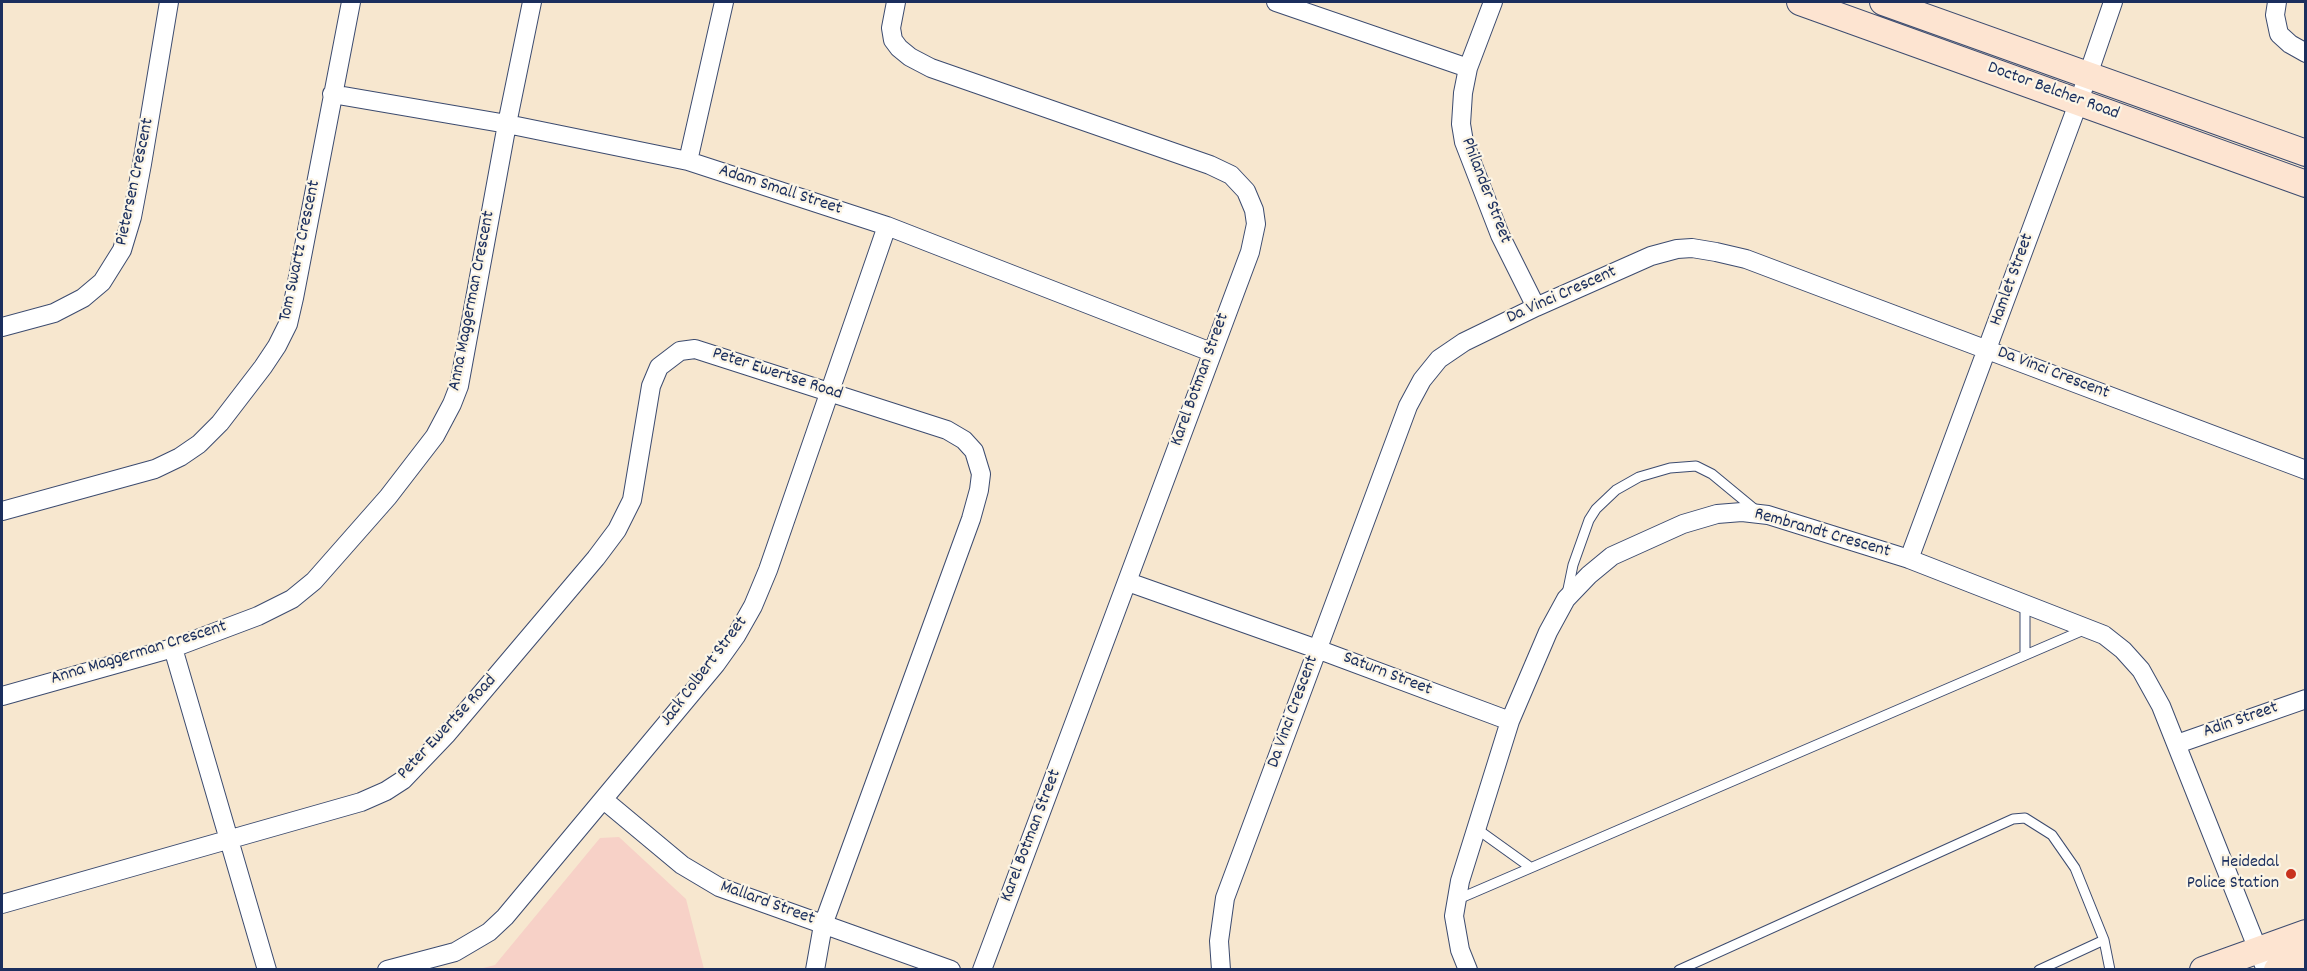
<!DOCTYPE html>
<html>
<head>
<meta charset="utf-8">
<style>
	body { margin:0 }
	#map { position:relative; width:2307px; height:971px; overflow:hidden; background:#f7e7cf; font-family:Dekko,sans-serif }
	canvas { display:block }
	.frame { position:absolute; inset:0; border:3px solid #1b2f5e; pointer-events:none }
</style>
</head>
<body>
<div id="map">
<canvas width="2307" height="971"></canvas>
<div class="frame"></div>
</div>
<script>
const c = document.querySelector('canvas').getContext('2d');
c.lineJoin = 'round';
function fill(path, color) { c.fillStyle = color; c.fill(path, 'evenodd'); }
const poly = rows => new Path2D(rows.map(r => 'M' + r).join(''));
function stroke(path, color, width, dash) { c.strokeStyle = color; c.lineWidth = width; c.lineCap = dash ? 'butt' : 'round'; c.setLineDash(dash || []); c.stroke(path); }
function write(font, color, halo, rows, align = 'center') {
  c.font = font + ' Dekko,sans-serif'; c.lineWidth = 4.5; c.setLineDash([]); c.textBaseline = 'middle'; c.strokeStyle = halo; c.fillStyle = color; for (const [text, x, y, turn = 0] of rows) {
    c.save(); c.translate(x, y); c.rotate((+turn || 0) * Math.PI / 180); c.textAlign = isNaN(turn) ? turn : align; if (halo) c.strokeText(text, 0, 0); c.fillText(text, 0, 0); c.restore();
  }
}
fill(poly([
	[619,837,686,899,704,969,479,969,495,965,600,838]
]), '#f7d1c7');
const lane = poly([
	[1567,594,1573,565,1589,520,1596,509,1616,490,1639,477,1670,468,1696,466,1712,474,1758,512],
	[2025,655,2025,605],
	[1477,829,1530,867],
	[1456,900,2086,629],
	[1679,970,2013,819,2025,818,2052,835,2075,868,2104,940,2110,970],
	[2039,970,2104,940]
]);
const street = poly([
	[896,2,891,28,893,40,899,48,910,57,931,68,1210,165,1231,175,1246,191,1254,210,1256,224,1250,252,982,970],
	[1276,2,1468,68],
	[1493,2,1468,68,1463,93,1461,124,1464,142,1500,235,1536,307],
	[2277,2,2275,15,2279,34,2290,44,2306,53],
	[332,94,507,124,688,161,887,226,1211,352],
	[688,161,724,2],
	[2,327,54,313,83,298,102,282,122,250,132,217,142,164,169,2],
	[2,511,155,469,180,457,199,444,220,423,263,367,277,346,288,324,294,298,351,2],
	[1909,559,2079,101,2113,2],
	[1128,582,1317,649,1510,721],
	[173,648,267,970],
	[2,696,173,648,258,616,292,599,314,581,388,497,435,436,452,404,459,386,507,124,532,2],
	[2177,744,2306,699],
	[604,800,682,865,719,887,951,970],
	[2,904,361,802,386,791,403,780,447,734,596,558,617,530,632,500,651,386,659,367,680,351,695,349,947,430,964,440,974,451,981,474,979,490,971,519,823,925,815,970],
	[387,970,455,952,489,932,505,917,716,664,736,636,753,606,768,570,887,226],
	[1221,970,1219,941,1225,898,1408,406,1422,380,1439,359,1464,342,1536,307,1651,256,1677,249,1692,248,1716,252,1746,259,2306,470],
	[1468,970,1460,950,1454,916,1460,881,1510,721,1548,632,1566,599,1589,575,1612,556,1683,524,1717,514,1742,512,1768,515,1909,559,2104,635,2123,650,2141,670,2161,706,2266,970]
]);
const secondary = poly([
	[1800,2,2306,184],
	[1883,2,2306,153],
	[2203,970,2306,933],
	[2277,970,2306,960]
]);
stroke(lane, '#3c4b6f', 11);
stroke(street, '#3c4b6f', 20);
stroke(secondary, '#3c4b6f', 28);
stroke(lane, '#fff', 9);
stroke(street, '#fff', 18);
stroke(secondary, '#fde4d1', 26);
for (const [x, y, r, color] of [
	[2291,874,6,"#c8321e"]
]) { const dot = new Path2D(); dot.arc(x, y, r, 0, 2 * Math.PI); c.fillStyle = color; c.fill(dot); stroke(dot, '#fcf5e5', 2); }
write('18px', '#1b2f5e', '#fcf5e5', [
	["Doctor Belcher Road",2053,92,20],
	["Pietersen Crescent",136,182,-78],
	["Adam Small Street",780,191,18],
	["Philander Street",1485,191,69],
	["Tom Swartz Crescent",301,251,-78],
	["Hamlet Street",2013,280,-70],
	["Da Vinci Crescent",1562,296,-24],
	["Anna Maggerman Crescent",473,301,-79],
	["Da Vinci Crescent",2053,374,21],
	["Peter Ewertse Road",777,375,18],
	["Karel Botman Street",1201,380,-70],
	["Rembrandt Crescent",1822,534,16],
	["Anna Maggerman Crescent",139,654,-17],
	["Jack Colbert Street",705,672,-53],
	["Saturn Street",1387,675,21],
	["Da Vinci Crescent",1294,712,-70],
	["Adin Street",2241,721,-19],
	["Peter Ewertse Road",448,728,-47],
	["Karel Botman Street",1032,836,-69],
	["Mallard Street",767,904,20]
]);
write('18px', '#1b2f5e', '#fcf5e5', [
	["Heidedal",2279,864],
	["Police Station",2279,885]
], 'right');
</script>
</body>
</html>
